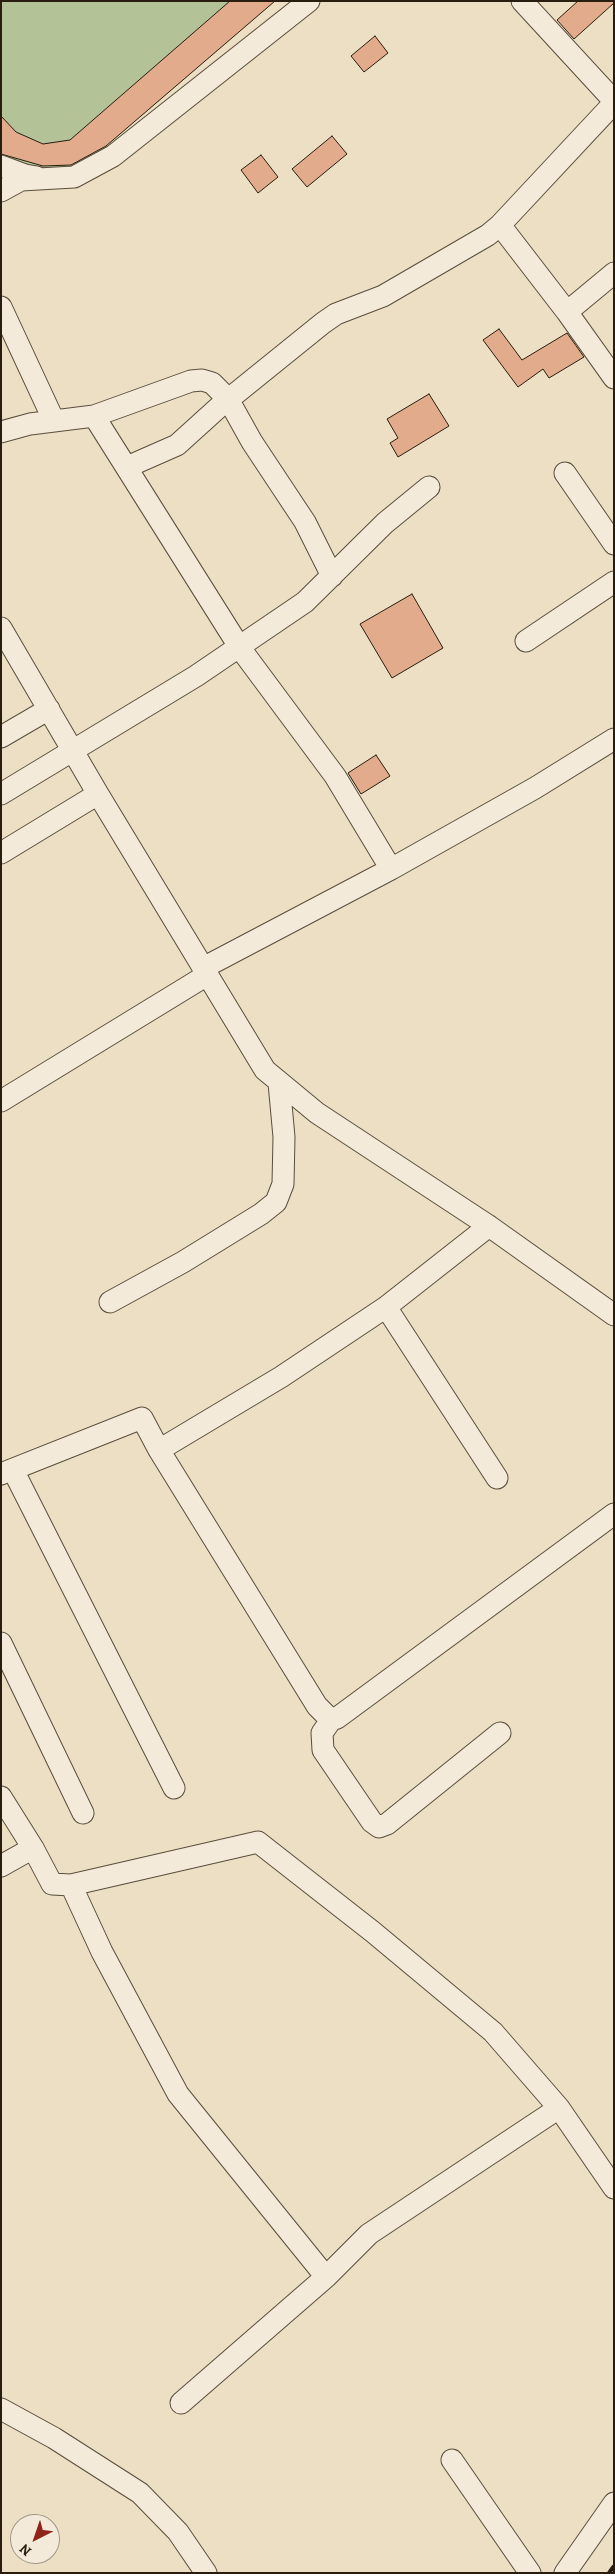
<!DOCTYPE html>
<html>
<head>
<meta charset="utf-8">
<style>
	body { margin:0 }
	#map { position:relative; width:615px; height:2574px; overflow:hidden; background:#ecdfc4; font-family:Alegreya,serif }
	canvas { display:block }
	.frame { position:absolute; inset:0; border:2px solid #281d0f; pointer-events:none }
	.north { position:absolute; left:10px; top:2514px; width:50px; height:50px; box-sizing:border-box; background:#f3ead9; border:1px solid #a29888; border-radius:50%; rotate:221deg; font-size:14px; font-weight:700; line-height:20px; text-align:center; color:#281d0f }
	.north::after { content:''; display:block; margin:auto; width:18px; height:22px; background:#8f2418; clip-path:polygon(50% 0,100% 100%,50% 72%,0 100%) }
</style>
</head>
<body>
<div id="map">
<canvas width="615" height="2574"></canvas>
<div class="frame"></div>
<div class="north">N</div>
</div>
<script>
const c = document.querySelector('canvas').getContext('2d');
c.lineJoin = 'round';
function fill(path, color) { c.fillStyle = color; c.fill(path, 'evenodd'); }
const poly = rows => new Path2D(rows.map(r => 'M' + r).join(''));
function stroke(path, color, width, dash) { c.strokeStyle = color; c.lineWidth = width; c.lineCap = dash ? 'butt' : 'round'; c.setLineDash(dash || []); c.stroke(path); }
fill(poly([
	[1,1,275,1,81,168,37,173,1,161]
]), '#b4c297');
const building = poly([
	[230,1,275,1,106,146,71,165,43,166,1,154,1,116,16,132,43,144,70,140,230,1],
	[578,1,614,1,614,3,574,39,557,20,578,1],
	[375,36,388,53,364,72,351,56,375,36],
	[332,136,347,154,307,187,292,169,332,136],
	[261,155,278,177,258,193,241,170,261,155],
	[499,329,522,360,567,333,584,357,549,378,543,369,518,387,483,340,499,329],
	[429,394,449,426,398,457,390,443,398,438,387,419,429,394],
	[412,594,443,648,392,678,360,624,412,594],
	[376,755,390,776,361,794,348,773,376,755]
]);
fill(building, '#e2ab8c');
stroke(building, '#281d0f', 1);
const minor = poly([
	[522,1,614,101],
	[1,166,25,175,37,177],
	[1,191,21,180,74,177,113,156,309,1],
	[500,225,567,312,614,378],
	[1,307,54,421],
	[567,312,614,273],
	[94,416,240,648,335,776,391,869],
	[1,432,30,424,94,416,191,381,202,380,212,383,228,399,252,442,305,522,332,576],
	[127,467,177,445,219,407,323,323,336,314,383,296,488,235,500,225,614,103],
	[565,473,614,544],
	[1,628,98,794,265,1070,317,1113,489,1226,614,1315],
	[526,641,614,582],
	[1,737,49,709],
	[1,794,196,676,305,602,385,523,429,487],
	[1,853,98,794],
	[203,968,391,869,535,788,614,739],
	[1,1101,207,975],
	[110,1302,183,1262,261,1214,276,1202,283,1184,284,1137,279,1083],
	[386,1307,497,1478],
	[159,1450,317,1706,331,1720,337,1718,614,1514],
	[13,1470,174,1788],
	[1,1474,142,1418,159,1450,281,1377,386,1307,489,1226],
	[1,1643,83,1813],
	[331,1720,322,1733,323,1750,372,1822,379,1827,387,1824,500,1733],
	[1,1797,33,1848,52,1884,71,1885,102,1952,178,2094,326,2277,181,2403],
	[1,1866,33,1848],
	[71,1885,258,1842,373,1932,493,2032,559,2108,369,2234,326,2277],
	[559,2108,614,2188],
	[1,2409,54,2438,140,2493,178,2532,206,2573],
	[452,2460,530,2573],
	[565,2573,614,2503]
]);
stroke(minor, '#594e3c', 23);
stroke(minor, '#f3ead9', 21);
stroke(poly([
	[609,2573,614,2566]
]), '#281d0f', 4, [9, 9]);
</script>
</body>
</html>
